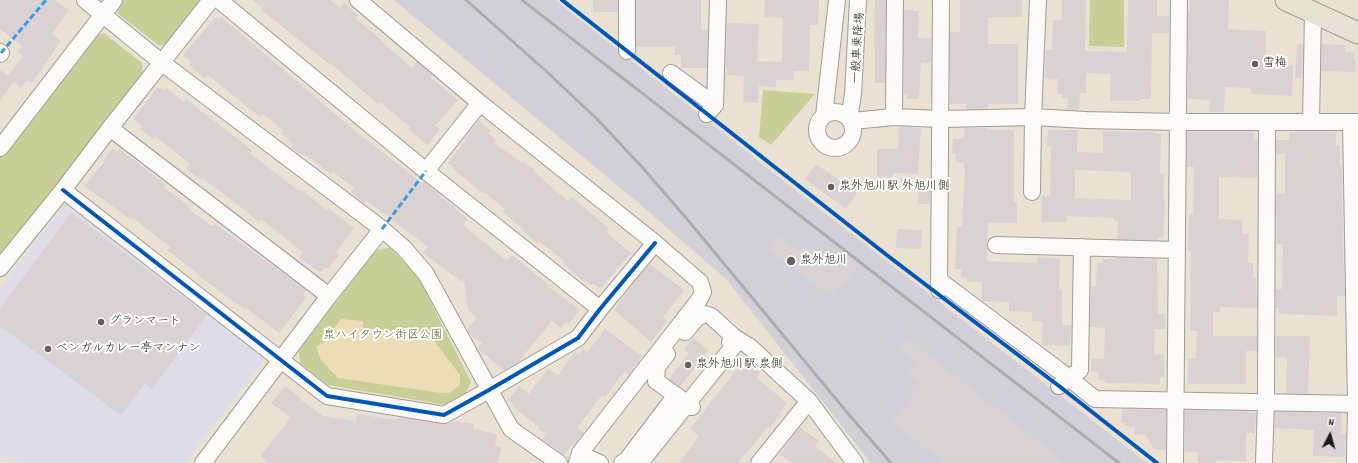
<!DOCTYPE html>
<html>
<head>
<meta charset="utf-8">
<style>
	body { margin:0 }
	#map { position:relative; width:1358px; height:463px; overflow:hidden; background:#ebe1d3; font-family:Dekko,sans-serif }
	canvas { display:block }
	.north { position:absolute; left:1310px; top:415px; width:40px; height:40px; -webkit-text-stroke:3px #fdfcf7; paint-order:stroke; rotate:6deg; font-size:11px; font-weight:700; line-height:16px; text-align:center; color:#1c1c1c }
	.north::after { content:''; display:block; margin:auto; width:14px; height:18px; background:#1c1c1c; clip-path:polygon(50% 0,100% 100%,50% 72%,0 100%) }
</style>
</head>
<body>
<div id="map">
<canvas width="1358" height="463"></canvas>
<div class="north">N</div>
</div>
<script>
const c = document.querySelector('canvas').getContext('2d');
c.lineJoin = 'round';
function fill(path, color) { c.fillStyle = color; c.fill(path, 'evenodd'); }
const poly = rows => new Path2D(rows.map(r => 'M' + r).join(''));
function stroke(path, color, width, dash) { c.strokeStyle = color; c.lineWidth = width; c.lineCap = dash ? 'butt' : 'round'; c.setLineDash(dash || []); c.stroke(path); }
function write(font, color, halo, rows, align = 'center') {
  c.font = font + ' Dekko,"Klee One",sans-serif'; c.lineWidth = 4; c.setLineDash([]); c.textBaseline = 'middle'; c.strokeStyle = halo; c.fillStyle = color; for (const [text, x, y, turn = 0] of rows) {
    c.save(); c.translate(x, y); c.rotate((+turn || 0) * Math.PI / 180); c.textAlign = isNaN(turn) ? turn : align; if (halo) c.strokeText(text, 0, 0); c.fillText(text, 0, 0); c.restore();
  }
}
fill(poly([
	[66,204,265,359,185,463,22,463,0,458,0,288]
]), '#dedce8');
fill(poly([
	[394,0,555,0,791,187,1147,463,871,463,726,279,636,201]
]), '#d1d0d9');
fill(poly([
	[121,0,200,0,166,44,160,46,117,13,117,6],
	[1090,0,1124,0,1124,47,1089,46],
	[93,34,105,34,142,63,143,75,0,259,0,155],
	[763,90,815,94,771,145,759,137],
	[389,247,417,275,471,382,465,395,446,405,328,385,300,363,299,351,375,251]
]), '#c7cf97');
fill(poly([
	[341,319,363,321,363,328,432,338,460,375,460,385,455,389,449,393,441,393,338,378,321,360,316,347,324,342]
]), '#edddb6');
fill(poly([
	[0,0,55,0,69,10,52,34,61,41,32,83,27,80,21,88,14,82,0,101,0,70,8,76,23,56,18,52,22,46,0,29],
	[253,0,330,0,340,8,344,3,358,15,355,18,382,40,381,41,412,68,417,62,432,75,430,77,458,100,435,126,440,129,428,145,408,129,410,127,380,102,378,104,330,63,329,64,279,24,261,10,262,8],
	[593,0,618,0,618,12,593,12],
	[636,0,701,0,701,30,708,30,707,68,681,68,681,55,675,55,675,47,636,47],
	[765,0,819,0,818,25,810,25,809,71,794,71,793,80,776,80,776,87,759,86,758,103,743,102,744,76,727,75,727,68,726,68,727,23,759,24,757,61,782,62,783,18,764,17],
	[875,0,886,0,885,83,875,83,875,48,874,48],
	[960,0,1022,0,1022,17,988,17,988,44,1018,44,1018,104,988,104,988,108,966,109,966,104,950,104,950,32,960,32],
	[1062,0,1086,0,1085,51,1127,52,1128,0,1157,0,1157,16,1169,16,1169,33,1152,33,1151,99,1140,99,1140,101,1110,101,1111,74,1086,73,1086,93,1080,93,1079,110,1067,109,1068,98,1062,98,1062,94,1057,94,1058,79,1045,78,1046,50,1052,50,1053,20,1062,20],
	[1190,0,1229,0,1228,29,1266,31,1265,65,1293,66,1292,96,1251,94,1251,88,1225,87,1224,112,1209,112,1210,100,1188,99,1188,11,1190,11],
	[904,10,919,11,918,38,931,39,931,63,921,62,919,99,907,99,907,95,904,95],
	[216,17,219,19,221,17,360,135,422,183,424,181,439,194,439,195,468,219,463,225,507,261,512,255,549,285,548,286,580,310,569,324,565,322,561,328,552,321,517,363,504,370,479,350,478,348,482,343,470,334,467,330,477,318,468,310,464,278,462,282,423,253,428,247,378,209,365,200,364,203,351,192,354,188,333,172,331,174,303,153,302,155,291,147,293,144,282,134,284,131,263,114,260,117,208,75,205,79,189,65,191,62,183,55],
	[1297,44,1303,44,1302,78,1295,78],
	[1322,44,1345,45,1345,52,1354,52,1354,59,1356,59,1356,72,1321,71],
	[158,87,164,91,166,88,184,102,186,99,252,150,250,153,299,191,300,189,327,210,328,208,354,228,336,253,339,255,328,269,325,267,320,273,299,257,303,252,261,219,259,222,246,211,202,178,201,180,186,169,190,164,155,136,153,139,140,129,142,126,133,119],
	[479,120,491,131,489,134,496,140,494,143,522,163,524,162,535,170,534,172,568,201,571,197,609,228,606,232,631,253,600,289,593,283,591,285,586,281,585,282,563,264,565,262,539,241,537,243,523,231,524,230,503,212,505,209,485,193,484,194,453,169,454,168,448,163,466,140,464,139],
	[899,127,921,128,918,174,893,173,893,177,877,177,877,149,898,149],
	[965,128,987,128,987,130,1014,130,1014,202,1017,202,1017,223,988,223,987,261,1037,263,1037,257,1060,259,1059,289,1062,289,1062,325,1071,325,1070,346,1042,345,1043,322,1032,321,1032,312,1009,311,1009,302,983,301,982,301,982,282,967,282,967,278,961,277,961,269,955,269,957,227,962,227,965,168,964,168,964,163,955,162,956,154,952,153,953,139,964,139],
	[1048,130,1078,130,1077,152,1103,153,1103,131,1155,132,1155,134,1161,134,1160,174,1164,174,1163,199,1165,199,1163,237,1158,237,1157,240,1117,239,1118,221,1114,221,1114,218,1067,216,1067,222,1041,222,1042,196,1050,196,1051,147,1047,147],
	[1075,170,1131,172,1131,200,1075,198],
	[1187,132,1254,132,1254,140,1257,140,1257,178,1219,177,1219,219,1242,220,1242,234,1249,234,1248,263,1253,263,1253,277,1256,277,1257,308,1220,307,1220,312,1213,312,1213,336,1257,336,1257,351,1246,351,1246,384,1188,384,1188,359,1196,359,1197,331,1190,331,1191,251,1188,251,1189,214,1193,214,1194,167,1187,167],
	[1289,132,1336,132,1336,145,1340,145,1340,165,1342,165,1343,265,1344,265,1345,296,1337,296,1337,316,1279,314,1279,308,1276,308,1276,289,1282,289,1283,244,1277,244,1276,194,1285,194,1285,154,1276,154,1276,140,1289,140],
	[113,148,117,152,120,149,165,184,163,187,192,208,190,210,213,227,215,224,306,290,303,295,306,298,279,333,246,308,245,309,237,303,237,304,195,273,196,272,167,250,170,247,133,218,132,220,84,186,104,162,103,161],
	[816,164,857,193,846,209,805,179],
	[919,189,930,190,930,204,918,204],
	[71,213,207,315,152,389,145,383,121,415,0,326,0,309],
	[897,229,922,230,921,249,896,248],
	[778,234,799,251,802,247,807,250,809,247,838,269,847,258,858,266,833,298,767,248],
	[1116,258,1157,259,1158,314,1166,314,1165,329,1155,329,1154,354,1164,355,1164,377,1160,377,1160,384,1105,383,1105,380,1099,380,1099,372,1091,371,1092,359,1104,359,1105,328,1090,327,1091,286,1096,286,1097,263,1103,263,1103,259,1116,259],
	[650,264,684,290,663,317,667,321,651,342,614,310,630,288],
	[605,329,642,356,629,374,625,371,605,397,602,395,577,428,584,433,573,447,571,446,564,455,542,439,546,434,538,428,539,427,512,406,514,404,508,400,519,386,529,394,548,369,558,375,575,352,579,355,583,349,587,353],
	[1276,336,1310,336,1308,394,1286,393,1287,358,1276,357],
	[693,338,709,350,680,387,669,379,689,353,684,349],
	[908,339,1066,463,944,463,892,422,921,385,907,374,916,362,900,349],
	[744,360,760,372,757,378,787,403,779,413,781,414,770,428,768,427,738,463,679,463,699,436,690,429],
	[285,386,301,398,300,399,323,416,356,421,357,414,397,420,398,417,442,424,452,423,454,421,474,424,473,429,497,434,495,445,502,447,498,463,268,463,260,456,287,423,286,423,290,417,271,403],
	[1122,409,1166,410,1166,450,1154,449,1145,435,1135,434,1135,427,1124,426,1125,423,1121,423],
	[1185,410,1256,412,1255,433,1246,433,1246,461,1216,460,1216,463,1198,463,1198,452,1185,452],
	[1275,412,1342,413,1341,433,1346,433,1345,457,1313,456,1314,430,1275,428],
	[800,427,819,441,815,446,836,463,793,463,780,455]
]), '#dad1d3');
const minor = poly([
	[85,0,161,62,382,229,404,248,426,274,511,429,559,463],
	[219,0,426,171,600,309],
	[358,0,480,103,655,243,700,282,703,292,699,300,580,453,577,463],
	[627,0,627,51],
	[0,52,1,53,0,54],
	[671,73,715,105],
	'817 130a18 18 0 1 1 36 0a18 18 0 1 1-36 0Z',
	[707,114,715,105,718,0],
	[824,116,837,0],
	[894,117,895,0],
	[849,118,853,95,858,0],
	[852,121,894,117,941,119,1033,117,1086,120,1177,122,1358,122],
	[1311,122,1313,13],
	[1351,122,1356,404,1355,463],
	[110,128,329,296],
	[0,148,114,0],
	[426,171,480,103],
	[63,190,327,396,444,415,489,390,578,338,600,309,655,243],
	[1032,192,1033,117,1038,0],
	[996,245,1177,250],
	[0,268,63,190,110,128,211,0],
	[940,281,1069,378,1095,399,1358,404],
	[939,290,941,0],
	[730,342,734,337,750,347,809,401,855,463],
	[667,354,657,367,656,381,692,407],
	[1059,386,1080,370,1082,247],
	[580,453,586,457,600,463],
	[203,463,329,296,382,229],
	[622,463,626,461,676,395],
	[640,463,736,343,734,337,711,316,704,314,697,318,685,332],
	[759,463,809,401],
	[1175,463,1179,0],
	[1264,463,1266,402,1267,122]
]);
const major = poly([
	[1286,0,1358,33]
]);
stroke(minor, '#a09b93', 18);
stroke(major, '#a09b93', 23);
stroke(minor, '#fcfaf8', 16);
stroke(major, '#e8e1d5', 21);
stroke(poly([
	[466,0,546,71,597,119,642,167,687,219,850,416,891,463],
	[522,0,1119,463]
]), '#afadab', 3);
stroke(poly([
	[1,53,46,0],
	[382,229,426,171]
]), '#3c9bdf', 3, [6, 3]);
stroke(poly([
	[562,0,888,256,1059,386,1157,463],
	[63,190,327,396,444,415,489,390,578,338,600,309,655,243]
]), '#0057b8', 4);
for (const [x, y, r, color] of [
	[1255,64,4,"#64615c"],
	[831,187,4,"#64615c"],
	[791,261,5,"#64615c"],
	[101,322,4,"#64615c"],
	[48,349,4,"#64615c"],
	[688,365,4,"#64615c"]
]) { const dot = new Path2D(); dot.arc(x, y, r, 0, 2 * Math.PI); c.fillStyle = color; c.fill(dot); stroke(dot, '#fdfcf7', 1.5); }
write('12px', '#1c1c1c', '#fdfcf7', [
	["一般車乗降場",859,48,-86]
]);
write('12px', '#1c1c1c', '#fdfcf7', [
	["雪梅",1263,64],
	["泉外旭川駅 外旭川側",839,187],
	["泉外旭川",800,261],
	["グランマート",109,322],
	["ベンガルカレー亭マンナン",56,349],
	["泉外旭川駅 泉側",696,365]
], 'left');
write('12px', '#545e3a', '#fdfcf7', [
	["泉ハイタウン街区公園",383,336]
]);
</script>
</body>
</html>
